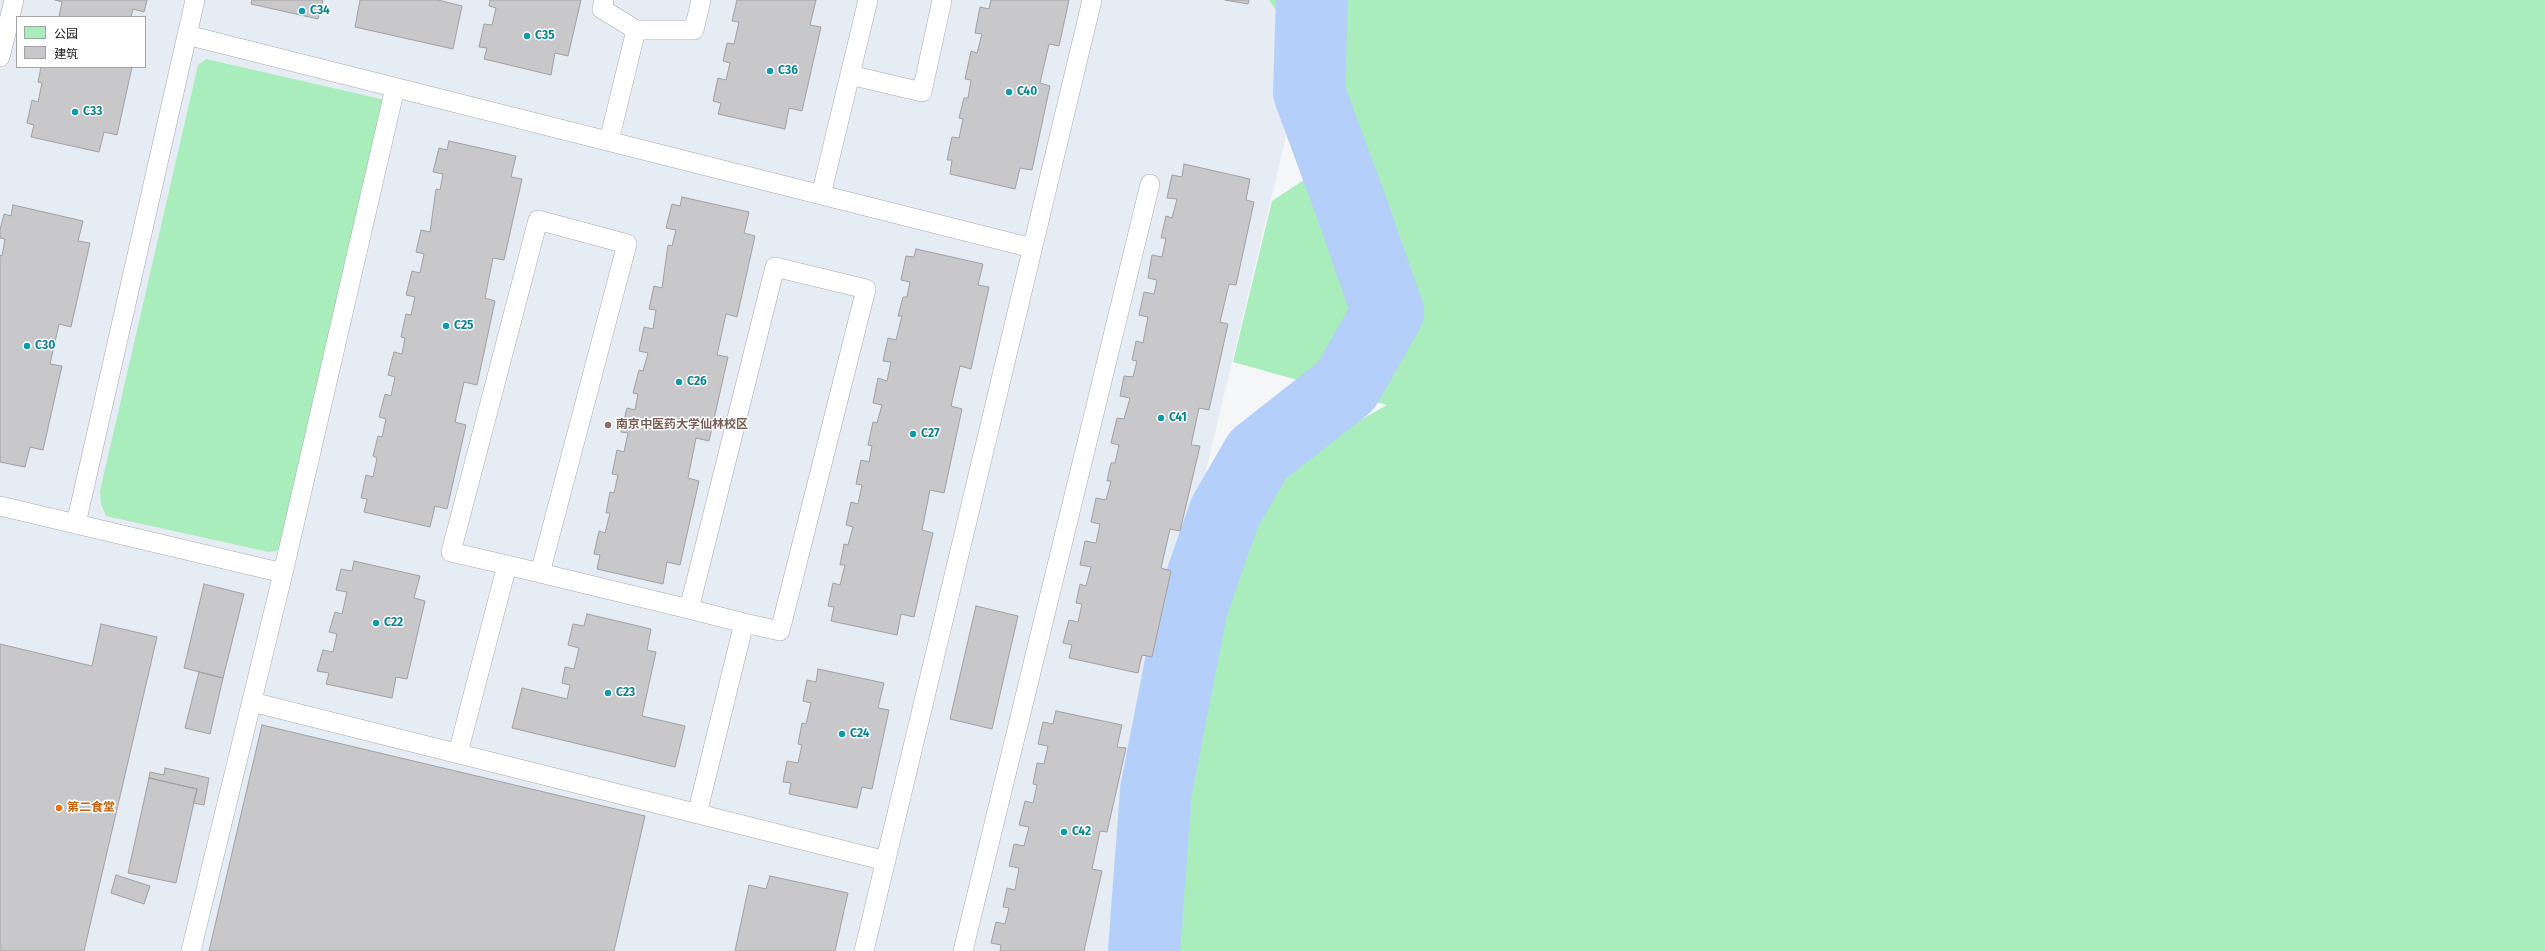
<!DOCTYPE html>
<html>
<head>
<meta charset="utf-8">
<style>
	body { margin:0 }
	#map { position:relative; width:2545px; height:951px; overflow:hidden; background:#f4f6f8; font-family:"Fira Sans","Noto Sans SC",sans-serif }
	canvas { display:block }
	.legend { position:absolute; left:16px; top:16px; width:130px; height:52px; box-sizing:border-box; background:#fff; border:1px solid #a3a3a3; margin:0; padding:5px 7px; list-style:none; font-size:12px; color:#181819 }
	.legend li { display:flex; align-items:center; gap:8px; height:20px }
	.legend b { width:20px; border:1px solid #a3a3a3 }
</style>
</head>
<body>
<div id="map">
<canvas width="2545" height="951"></canvas>
<ul class="legend">
<li><b style="height:11px;background:#aaedbc"></b>公园</li>
<li><b style="height:11px;background:#c8c8ca"></b>建筑</li>
</ul>
</div>
<script>
const c = document.querySelector('canvas').getContext('2d');
c.lineJoin = 'round';
function fill(path, color) { c.fillStyle = color; c.fill(path, 'evenodd'); }
const poly = rows => new Path2D(rows.map(r => 'M' + r).join(''));
function stroke(path, color, width, dash) { c.strokeStyle = color; c.lineWidth = width; c.lineCap = dash ? 'butt' : 'round'; c.setLineDash(dash || []); c.stroke(path); }
function write(font, color, halo, rows, align = 'center') {
  c.font = font + ' "Fira Sans","Noto Sans SC",sans-serif'; c.lineWidth = 3; c.setLineDash([]); c.textBaseline = 'middle'; c.strokeStyle = halo; c.fillStyle = color; for (const [text, x, y, turn = 0] of rows) {
    c.save(); c.translate(x, y); c.rotate((+turn || 0) * Math.PI / 180); c.textAlign = isNaN(turn) ? turn : align; if (halo) c.strokeText(text, 0, 0); c.fillText(text, 0, 0); c.restore();
  }
}
fill(poly([
	[0,0,1286,0,1293,71,1286,136,1148,713,1143,951,0,951],
	[17,17,145,17,145,67,17,67]
]), '#e5ecf4');
fill(poly([
	[1269,0,2545,0,2545,951,1172,951,1187,753,1235,536,1280,465,1387,405,1233,362,1272,201,1322,168,1285,23],
	[206,59,381,99,384,102,281,547,276,551,269,552,106,516,101,504,100,491,198,65]
]), '#aaedbc');
stroke(poly([
	[1144,951,1156,791,1192,606,1225,512,1258,455,1346,386,1388,312,1352,209,1309,92,1312,0]
]), '#b4cff9', 72);
const building = poly([
	[55,0,147,0,144,12,133,9,131,17,59,17,62,2,55,0],
	[252,0,323,0,318,19,251,4,252,0],
	[360,0,438,0,462,6,453,49,355,27,360,0],
	[490,0,581,0,568,56,555,53,551,75,484,59,487,48,479,47,484,24,492,25,496,8,489,6,490,0],
	[737,0,816,0,810,25,821,27,802,111,789,108,785,129,718,114,721,103,713,101,718,78,726,80,730,63,723,61,727,43,734,44,739,22,732,21,737,0],
	[991,0,1069,0,1059,46,1049,44,1040,83,1050,86,1032,170,1020,168,1015,189,950,174,952,160,947,160,952,137,959,138,963,119,959,118,964,98,968,98,971,80,965,79,971,51,977,53,982,34,975,33,980,7,989,9,991,0],
	[1225,0,1249,0,1248,4,1225,0],
	[41,67,132,67,117,135,104,132,99,152,31,137,34,125,27,123,32,100,38,102,42,83,38,82,41,67],
	[449,141,516,156,511,177,522,179,504,260,493,258,485,298,495,301,477,385,464,382,455,422,466,425,447,509,435,506,430,527,364,512,367,499,361,498,366,475,373,477,377,458,373,456,378,436,382,437,386,419,379,417,385,394,391,396,395,377,388,375,394,352,402,354,405,338,401,337,406,314,411,315,415,297,406,295,412,271,420,273,424,254,416,252,421,230,430,232,436,189,440,190,443,174,433,172,439,148,447,150,449,141],
	[1184,164,1250,179,1246,200,1254,202,1236,285,1229,284,1220,322,1228,324,1209,410,1199,408,1191,445,1200,446,1180,531,1170,529,1161,568,1171,571,1152,657,1142,655,1138,673,1069,658,1072,645,1063,643,1069,620,1078,622,1082,604,1076,603,1080,584,1086,586,1091,567,1080,565,1085,541,1096,543,1100,524,1091,522,1096,498,1106,500,1111,481,1107,481,1111,463,1115,463,1119,445,1111,443,1117,418,1124,419,1130,398,1120,396,1124,376,1133,377,1137,361,1132,360,1136,341,1143,343,1148,317,1139,315,1144,292,1154,294,1157,280,1148,278,1152,255,1162,257,1166,238,1161,238,1166,216,1172,218,1177,199,1167,198,1172,175,1182,177,1184,164],
	[682,197,749,212,744,233,755,236,737,317,726,314,717,355,728,357,709,441,696,438,688,478,699,481,680,565,667,562,663,584,597,569,600,555,594,554,599,531,605,533,610,513,606,513,610,492,614,493,618,475,612,474,617,450,624,452,628,433,621,432,627,408,635,410,638,394,633,393,639,370,643,371,648,353,639,351,644,327,653,329,656,310,649,309,654,286,662,288,668,245,672,246,676,230,666,228,672,204,680,206,682,197],
	[13,205,83,221,78,241,90,243,71,327,59,324,50,364,62,366,43,450,30,447,25,467,0,462,0,255,2,256,5,239,0,238,0,230,4,214,11,216,13,205],
	[916,249,983,264,978,285,989,287,971,369,960,366,951,406,962,409,944,493,930,490,922,530,933,533,914,617,901,614,897,635,831,621,834,607,828,606,833,583,840,585,845,565,840,565,844,544,848,545,853,527,846,525,851,502,858,504,862,485,856,484,861,460,869,462,872,446,868,445,873,422,877,423,882,405,873,403,878,378,887,381,891,362,883,361,888,338,896,340,902,316,898,316,903,297,907,297,910,282,901,280,906,256,914,257,916,249],
	[354,561,420,576,414,598,425,601,407,679,396,677,392,698,326,684,329,673,317,671,323,650,333,652,337,634,329,632,335,612,342,614,347,592,336,590,341,569,352,571,354,561],
	[204,584,244,594,223,678,184,668,204,584],
	[976,606,1018,616,992,729,950,719,976,606],
	[587,614,651,629,647,650,656,652,642,716,685,726,675,767,512,728,522,688,567,699,570,685,562,683,565,667,574,669,579,648,568,645,573,624,584,626,587,614],
	[101,624,157,637,84,951,0,951,0,644,92,666,101,624],
	[818,669,884,683,878,708,889,710,872,789,862,787,857,808,789,794,791,783,783,782,787,761,798,763,802,745,798,744,802,723,806,724,811,703,803,701,807,680,816,682,818,669],
	[199,672,223,678,210,734,185,728,199,672],
	[1056,711,1122,725,1117,747,1126,748,1107,832,1100,831,1092,869,1102,871,1084,951,1000,951,1001,945,991,943,996,922,1005,924,1009,908,1003,907,1007,888,1015,890,1019,868,1009,866,1014,844,1024,846,1029,827,1019,825,1025,801,1033,803,1037,785,1033,784,1037,763,1044,764,1048,746,1038,744,1043,722,1053,724,1056,711],
	[262,725,645,816,614,951,209,951,262,725],
	[165,768,209,778,204,805,193,803,197,789,149,778,150,772,164,775,165,768],
	[149,778,197,789,176,883,128,873,149,778],
	[116,875,150,886,144,904,111,893,116,875],
	[770,876,848,893,835,951,735,951,749,885,766,889,770,876]
]);
fill(building, '#c8c8ca');
stroke(building, '#a1a1a3', 1);
const service = poly([
	[604,0,602,9,636,30,694,30,701,0],
	[187,35,1032,248],
	[0,57,14,0],
	[850,75,922,92,942,0],
	[609,141,636,30],
	[821,195,868,0],
	[0,506,283,573],
	[76,524,195,0],
	[540,573,627,244,538,220,451,552,507,565,689,609],
	[252,702,886,861],
	[458,753,507,565],
	[697,814,744,623,780,631,866,289,775,267,689,609,744,623],
	[191,951,283,573,395,88],
	[864,951,1092,0],
	[963,951,1150,184]
]);
stroke(service, '#a7a9ab', 20);
stroke(service, '#fff', 19);
for (const [x, y, r, color] of [
	[302,11,4,"#0f9aa8"],
	[527,36,4,"#0f9aa8"],
	[770,71,4,"#0f9aa8"],
	[1009,92,4,"#0f9aa8"],
	[75,112,4,"#0f9aa8"],
	[446,326,4,"#0f9aa8"],
	[27,346,4,"#0f9aa8"],
	[679,382,4,"#0f9aa8"],
	[1161,418,4,"#0f9aa8"],
	[608,425,4,"#8d6e63"],
	[913,434,4,"#0f9aa8"],
	[376,623,4,"#0f9aa8"],
	[608,693,4,"#0f9aa8"],
	[842,734,4,"#0f9aa8"],
	[59,808,4,"#e8710a"],
	[1064,832,4,"#0f9aa8"]
]) { const dot = new Path2D(); dot.arc(x, y, r, 0, 2 * Math.PI); c.fillStyle = color; c.fill(dot); stroke(dot, '#fff', 1.5); }
write('bold 12px', '#0d838f', '#fff', [
	["C34",310,11],
	["C35",535,36],
	["C36",778,71],
	["C40",1017,92],
	["C33",83,112],
	["C25",454,326],
	["C30",35,346],
	["C26",687,382],
	["C41",1169,418],
	["C27",921,434],
	["C22",384,623],
	["C23",616,693],
	["C24",850,734],
	["C42",1072,832]
], 'left');
write('bold 12px', '#785e54', '#fff', [
	["南京中医药大学仙林校区",616,425]
], 'left');
write('bold 12px', '#c56008', '#fff', [
	["第二食堂",67,808]
], 'left');
</script>
</body>
</html>
